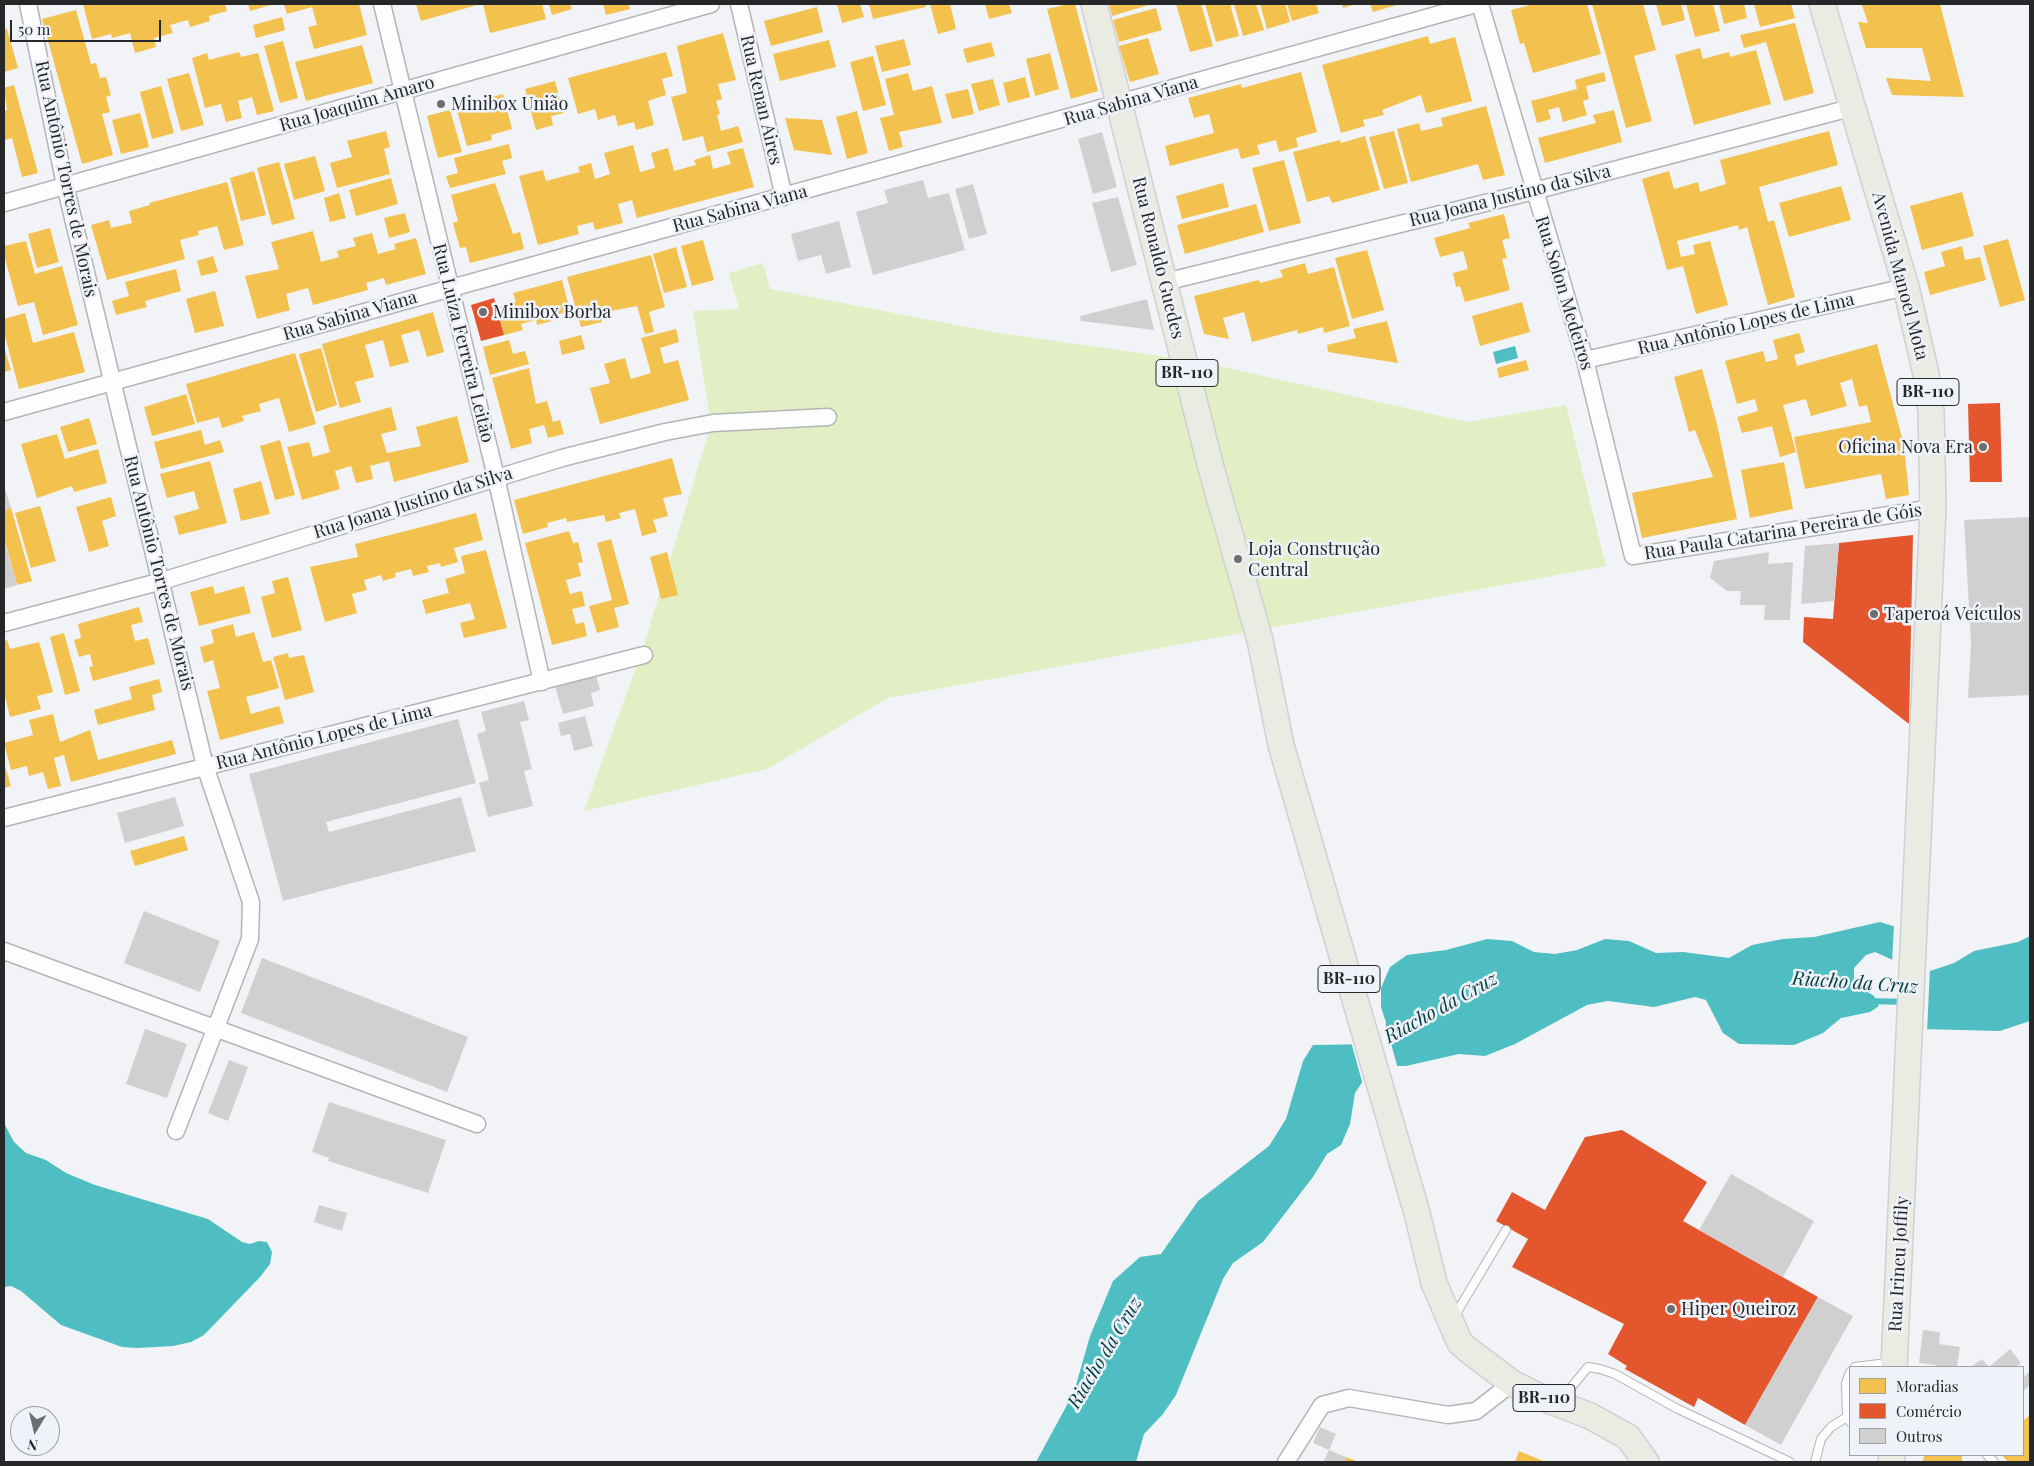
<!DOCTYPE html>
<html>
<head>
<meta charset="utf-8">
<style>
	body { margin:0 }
	#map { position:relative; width:2034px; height:1466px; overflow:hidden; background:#f1f3f6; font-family:"Playfair Display",serif }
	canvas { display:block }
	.frame { position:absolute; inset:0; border:5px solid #262729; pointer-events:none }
	.legend { position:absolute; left:1849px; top:1366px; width:175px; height:90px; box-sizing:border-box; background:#eff2f8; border:1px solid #9fa1a5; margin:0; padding:6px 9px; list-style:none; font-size:15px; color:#262729 }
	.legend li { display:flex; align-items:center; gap:10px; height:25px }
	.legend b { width:25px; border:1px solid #9fa1a5 }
	.north { position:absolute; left:10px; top:1406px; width:50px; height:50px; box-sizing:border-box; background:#eff2f8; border:1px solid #9fa1a5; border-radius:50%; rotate:189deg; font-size:14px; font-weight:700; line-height:20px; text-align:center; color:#262729 }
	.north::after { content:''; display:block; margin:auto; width:18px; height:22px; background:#6d6e71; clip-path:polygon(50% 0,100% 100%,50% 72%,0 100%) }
	.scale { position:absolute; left:10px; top:20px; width:151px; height:22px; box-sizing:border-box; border:2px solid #262729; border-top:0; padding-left:6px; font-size:15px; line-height:18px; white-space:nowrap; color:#262729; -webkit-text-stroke:4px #eff2f8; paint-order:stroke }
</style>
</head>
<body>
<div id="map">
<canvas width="2034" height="1466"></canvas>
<div class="frame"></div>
<ul class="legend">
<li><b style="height:14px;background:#f2c14e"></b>Moradias</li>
<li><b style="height:14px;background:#e4572e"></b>Comércio</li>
<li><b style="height:14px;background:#d0d0d1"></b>Outros</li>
</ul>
<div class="north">N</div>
<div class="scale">50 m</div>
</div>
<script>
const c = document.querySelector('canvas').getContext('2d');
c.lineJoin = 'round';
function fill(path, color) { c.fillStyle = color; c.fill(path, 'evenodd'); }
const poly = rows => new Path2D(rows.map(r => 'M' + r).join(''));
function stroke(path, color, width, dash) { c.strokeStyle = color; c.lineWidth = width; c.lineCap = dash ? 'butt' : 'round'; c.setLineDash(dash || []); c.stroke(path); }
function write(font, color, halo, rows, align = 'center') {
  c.font = font + ' "Playfair Display",serif'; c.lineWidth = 5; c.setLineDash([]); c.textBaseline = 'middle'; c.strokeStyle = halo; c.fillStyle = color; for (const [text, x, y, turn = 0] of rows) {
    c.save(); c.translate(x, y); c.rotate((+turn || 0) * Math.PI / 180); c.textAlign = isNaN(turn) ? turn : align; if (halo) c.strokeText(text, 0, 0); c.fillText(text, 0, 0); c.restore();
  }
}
fill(poly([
	[763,263,770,289,992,332,1196,361,1468,422,1566,405,1606,566,888,698,767,769,584,811,643,648,711,425,693,311,739,309,729,273]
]), '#e2eec3');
fill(poly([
	[1515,346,1518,358,1496,364,1493,352],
	[1880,922,1906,930,1906,966,1875,952,1866,955,1854,968,1854,983,1874,996,1879,1006,1870,1012,1841,1018,1823,1033,1794,1045,1739,1044,1723,1033,1706,1000,1695,997,1654,1007,1608,1001,1587,1005,1515,1044,1485,1056,1459,1054,1406,1066,1385,1066,1365,1078,1355,1093,1350,1124,1341,1145,1327,1154,1313,1177,1263,1242,1233,1263,1223,1279,1176,1395,1163,1414,1144,1434,1136,1462,1036,1462,1074,1392,1090,1336,1113,1281,1140,1257,1161,1254,1198,1201,1269,1146,1286,1119,1303,1061,1313,1045,1379,1044,1386,1022,1381,1008,1381,988,1390,967,1407,955,1446,950,1487,939,1512,941,1534,952,1555,954,1577,950,1605,939,1629,941,1656,953,1683,952,1729,958,1752,945,1783,939,1814,937],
	[2030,936,2030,1021,2000,1031,1921,1029,1924,973,1954,963,1974,951,2018,942],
	[4,1123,14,1142,26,1153,46,1160,66,1173,95,1185,208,1219,242,1242,250,1244,259,1241,267,1242,272,1252,270,1264,260,1277,204,1335,191,1342,173,1346,138,1348,122,1347,61,1325,21,1291,11,1286,4,1287]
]), '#4fbec3');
fill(poly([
	[1894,924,1907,928,1905,969,1892,963],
	[1930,968,1927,1032,1921,1032,1922,971],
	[1379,1000,1398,1069,1385,1068,1366,1080,1363,1085,1351,1042,1377,1042,1384,1022,1379,1009]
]), '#f1f3f6');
fill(poly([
	[83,4,225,4,227,11,209,16,210,21,190,27,188,20,170,25,173,33,154,38,156,47,135,53,130,33,112,38,111,34,92,39],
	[248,4,274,4,250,11],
	[284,4,359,4,367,35,314,49,308,27,317,25,312,7,287,14],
	[416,4,477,4,477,5,421,21],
	[483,4,542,4,546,19,490,33],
	[549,4,570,4,572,9,552,15],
	[603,4,629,4,630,9,606,15],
	[837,4,860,4,864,17,842,23],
	[869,4,925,4,926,7,873,19],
	[930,4,950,4,956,29,938,34],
	[985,4,1009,4,1012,13,989,19],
	[1069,4,1075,4,1098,91,1071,99,1047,9],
	[1109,4,1152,4,1112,16],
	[1176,4,1201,4,1213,46,1190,52],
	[1205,4,1230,4,1239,36,1216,42],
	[1234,4,1256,4,1264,30,1243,36],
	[1260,4,1285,4,1290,22,1267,29],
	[1287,4,1316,4,1319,13,1292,21],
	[1342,4,1356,4,1343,8],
	[1370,4,1400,4,1373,12],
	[1534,4,1587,4,1601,54,1533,73,1524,43,1520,44,1511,10],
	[1592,4,1643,4,1656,50,1634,56,1652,121,1626,128],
	[1656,4,1681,4,1685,20,1662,26],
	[1686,4,1713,4,1720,31,1695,37],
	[1719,4,1744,4,1747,18,1724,24],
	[1754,4,1791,4,1795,18,1760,27],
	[1940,4,1964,97,1892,95,1886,78,1931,81,1922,48,1866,48,1858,22,1868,23,1862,5],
	[817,7,823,32,771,46,764,21],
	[1156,8,1162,30,1119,42,1113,20],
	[76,10,91,64,96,63,100,78,106,77,111,95,106,97,110,112,102,114,113,155,82,164,42,19],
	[282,17,285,30,256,38,253,25],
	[1795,23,1814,93,1784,101,1766,42,1744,48,1740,35],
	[4,29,7,29,18,68,4,72],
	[723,33,736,80,718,84,722,99,716,101,720,114,717,115,721,131,738,126,743,142,707,152,703,136,683,141,671,97,687,93,677,46],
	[1428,36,1430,44,1455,37,1472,101,1426,113,1421,95,1382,110,1384,115,1363,120,1365,126,1341,133,1322,65],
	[1148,38,1159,74,1130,82,1119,46],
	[904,39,911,65,882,72,875,46],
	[829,40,836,67,780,81,773,54],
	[283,41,298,98,280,103,264,46],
	[991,42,995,56,967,63,963,49],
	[362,45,373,83,306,101,295,62],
	[1700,48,1703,59,1729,52,1730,57,1756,50,1771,104,1694,125,1675,55],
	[239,52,241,57,258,53,274,111,257,115,252,97,238,101,242,118,226,122,221,104,205,108,192,58,207,53,209,60],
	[666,52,673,76,662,79,666,95,648,101,654,125,636,130,634,122,618,126,615,115,598,120,595,109,578,114,568,78],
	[1050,53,1059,89,1035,96,1026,59],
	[873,56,886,105,863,111,850,62],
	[1301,72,1317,132,1296,138,1298,147,1279,152,1276,140,1257,145,1260,154,1241,159,1238,148,1170,166,1165,146,1214,133,1209,114,1194,118,1188,98,1241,84,1242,88],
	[1604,72,1606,81,1586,86,1589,99,1583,101,1587,115,1563,122,1559,107,1548,110,1551,119,1537,123,1531,101,1577,89,1575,80],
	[189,73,204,125,181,131,167,79],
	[908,73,913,91,932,86,942,123,899,132,903,147,889,151,880,118,894,115,885,79],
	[1025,77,1030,97,1008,103,1003,83],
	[993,79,1000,105,979,111,971,84],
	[555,81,564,113,551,116,553,125,536,130,525,89],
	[14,85,38,173,22,177,12,138,4,140,4,111,7,110,4,88],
	[161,86,174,133,152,139,140,92],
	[968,89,974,114,952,119,945,94],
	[503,94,512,129,491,135,492,140,467,146,456,107],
	[1486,106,1505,175,1483,180,1478,164,1411,182,1397,129,1419,123,1421,131,1443,126,1441,118],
	[450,110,462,152,438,158,427,116],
	[1614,110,1622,142,1545,163,1538,138,1596,123,1593,115],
	[857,111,868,153,847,159,836,117],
	[140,113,149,147,121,154,112,120],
	[785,118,822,120,832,155,794,150],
	[386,131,390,147,384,149,390,174,337,188,330,163,352,157,347,141],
	[1394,131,1408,183,1384,189,1369,137],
	[1829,131,1838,165,1759,187,1768,222,1774,220,1795,297,1768,305,1747,227,1739,230,1738,225,1677,241,1681,257,1695,254,1693,245,1710,241,1728,305,1696,314,1683,266,1667,270,1642,179,1669,171,1674,189,1698,182,1700,192,1726,184,1720,160],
	[1365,136,1380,190,1332,203,1329,196,1307,202,1293,152,1340,140,1341,143],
	[509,144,512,158,502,161,506,174,450,188,446,176,458,173,454,158],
	[633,145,640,172,655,168,651,153,668,148,674,171,696,165,694,160,710,155,713,169,731,164,727,152,743,148,754,187,637,218,632,200,618,204,623,223,595,230,593,222,577,226,579,234,538,245,519,176,543,170,546,181,580,172,578,167,591,163,595,179,610,174,604,153],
	[315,156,325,191,294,200,284,164],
	[1284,160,1301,223,1269,231,1252,168],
	[279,162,295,219,272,225,257,168],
	[254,171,266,215,241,221,230,178],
	[391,178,398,204,356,216,349,190],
	[227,182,244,245,224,250,217,226,198,231,199,235,180,240,185,259,107,280,91,225,109,220,111,228,132,223,129,211,150,205,149,203],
	[495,183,513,234,520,232,524,249,470,263,466,247,460,248,453,223,458,221,451,195],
	[1223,183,1229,207,1182,219,1176,196],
	[1841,186,1851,220,1789,237,1779,203],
	[1962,192,1974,236,1922,250,1910,206],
	[339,193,346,218,330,222,324,198],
	[1256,204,1264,232,1185,254,1177,225],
	[405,213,410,232,389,238,384,218],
	[1504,214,1510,238,1502,240,1507,258,1502,259,1510,290,1465,302,1460,286,1456,287,1453,273,1468,269,1463,251,1440,257,1434,238,1470,228,1468,223],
	[50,228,59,262,37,268,28,234],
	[313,231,321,262,339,257,337,251,356,246,353,238,372,233,378,254,396,249,394,244,416,238,426,274,386,285,384,278,366,283,368,290,313,305,308,288,286,294,290,310,257,319,245,276,279,269,271,242],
	[2008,239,2025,300,2000,307,1983,246],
	[703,240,714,280,692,286,681,246],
	[26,241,35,274,62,266,78,325,43,335,34,302,18,306,4,255,4,246],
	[1962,246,1965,260,1980,257,1986,280,1930,295,1924,272,1945,266,1941,252],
	[676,247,687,287,664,293,653,254],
	[1367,250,1384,310,1352,319,1335,258],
	[651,255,665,307,649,312,654,332,645,334,637,306,600,313,602,322,581,327,567,277],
	[213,256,218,272,201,276,197,261],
	[1305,263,1308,274,1334,267,1350,326,1324,333,1323,327,1298,334,1297,330,1252,342,1244,312,1223,318,1229,339,1204,334,1194,296,1259,280,1260,283,1283,277,1280,270],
	[176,269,181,291,145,301,147,307,116,315,112,301,129,296,125,282],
	[562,280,570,311,551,316,552,321,537,325,536,320,521,324,523,330,504,335,497,307,516,302,513,293],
	[215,291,224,326,195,333,186,299],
	[1522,302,1530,332,1480,346,1472,316],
	[433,312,444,352,427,357,419,330,401,335,409,362,390,367,383,340,365,345,374,377,355,382,361,402,340,408,322,344],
	[25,313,33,343,74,332,85,372,19,389,4,332,4,319],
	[1387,321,1398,363,1328,352,1327,345,1356,338,1353,329],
	[676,329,679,342,660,348,664,364,678,360,689,400,600,424,590,388,610,383,604,364,625,358,631,379,651,373,641,338],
	[1799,333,1805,352,1794,355,1797,366,1877,344,1904,445,1909,495,1886,499,1881,474,1805,489,1794,437,1871,422,1867,405,1859,407,1852,379,1840,383,1847,406,1811,416,1806,399,1783,405,1796,452,1780,457,1772,426,1742,433,1737,417,1758,411,1755,399,1737,404,1725,361,1763,351,1766,362,1778,359,1773,340],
	[581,335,585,349,562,355,559,341],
	[509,340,513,354,525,351,529,364,490,375,483,347],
	[4,347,11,370,4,372],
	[321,348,337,405,316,412,299,354],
	[295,353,316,424,289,432,279,398,259,404,261,411,242,416,244,421,222,428,219,417,197,423,186,384],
	[1526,360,1529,370,1499,378,1497,368],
	[529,368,536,404,547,401,553,422,560,420,564,434,548,438,544,425,529,429,532,443,511,449,492,378],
	[1702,369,1717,424,1737,519,1642,538,1632,493,1713,477,1695,430,1689,432,1674,377],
	[186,394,195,424,152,436,144,407],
	[391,407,397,430,381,434,387,453,421,446,416,427,457,416,469,462,394,482,389,461,370,466,373,479,356,483,351,466,335,471,340,489,302,500,287,447,309,442,313,457,330,452,323,426],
	[89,418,97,444,68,452,60,427],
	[201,430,205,445,220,440,224,452,161,469,154,442],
	[57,434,65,459,98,449,107,483,74,492,72,486,37,498,21,444],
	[280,440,295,495,275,500,260,446],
	[672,458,682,494,663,498,668,516,653,520,657,532,642,536,635,509,619,513,621,518,606,522,604,515,567,522,566,518,547,523,548,527,523,534,514,500],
	[210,461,227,523,179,535,174,516,199,509,194,491,167,498,160,474],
	[1784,462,1793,509,1750,518,1741,470],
	[261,481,270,514,241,521,233,489],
	[111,497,116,516,102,521,109,546,89,552,76,507],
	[40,506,56,561,31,568,15,513],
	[11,508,32,581,17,585,4,538,4,510],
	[476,513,483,540,454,548,458,562,441,567,440,563,427,566,429,572,413,576,411,569,395,573,396,577,383,581,381,575,364,580,367,590,352,594,357,613,325,622,310,567,358,557,355,544],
	[569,531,573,543,578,542,583,562,578,563,581,576,566,580,570,594,582,591,585,606,572,609,576,624,584,622,587,636,552,645,525,543],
	[611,539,629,604,614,608,619,627,597,633,589,606,612,600,597,543],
	[486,550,507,628,464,638,460,623,475,619,470,603,426,614,422,600,449,593,445,579,465,573,461,556],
	[667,552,678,595,661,599,650,557],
	[288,577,302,630,272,638,261,597,275,593,272,581],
	[213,586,215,594,244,586,251,613,199,626,190,592],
	[139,607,143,622,131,625,135,641,148,638,155,664,93,681,89,667,93,666,90,654,79,657,74,640,81,638,78,624],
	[233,624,236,637,254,632,263,662,271,660,279,688,246,697,251,714,279,706,284,723,220,740,207,691,220,688,213,660,204,663,200,647,214,643,211,630],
	[64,633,80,691,65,695,50,637],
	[7,640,10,649,39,642,53,692,37,696,41,709,10,717,4,692,4,641],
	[288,653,289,658,304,655,314,692,285,700,273,657],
	[159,679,162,692,152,695,155,710,98,725,94,710,132,699,129,687],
	[53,714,60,742,90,730,98,760,172,740,176,754,71,782,64,755,54,758,61,786,48,789,43,772,29,776,27,766,11,770,4,743,33,735,29,720],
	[4,763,11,786,4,788],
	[184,836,188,850,135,866,130,851],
	[2030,1415,2030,1462,2008,1462,2002,1455,2023,1455,2023,1421],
	[1519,1451,1546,1462,1515,1462],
	[1924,1455,1962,1455,1962,1462,1923,1462],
	[1346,1457,1358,1462,1344,1462]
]), '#f2c14e');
fill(poly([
	[494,298,504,335,481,341,471,305],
	[2000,403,2002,482,1970,482,1968,404],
	[1913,535,1909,724,1803,642,1804,617,1833,619,1839,543],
	[1622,1130,1707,1182,1683,1221,1818,1297,1745,1425,1698,1398,1694,1407,1625,1369,1627,1366,1608,1354,1624,1324,1512,1267,1528,1239,1496,1221,1512,1192,1545,1210,1585,1137]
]), '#e4572e');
stroke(poly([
	[1869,1001,1907,1002]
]), '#4fbec3', 6);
fill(poly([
	[1102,132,1117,187,1093,194,1078,139],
	[923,180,928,198,949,193,965,250,873,275,856,212,888,203,884,190],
	[973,184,987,234,969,239,955,189],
	[1118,197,1137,265,1111,272,1092,203],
	[839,221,851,267,826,274,821,255,798,261,791,234],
	[1147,299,1154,330,1081,321,1080,316],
	[4,486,11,508,4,510],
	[2030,517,2030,695,1968,698,1971,643,1964,520],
	[4,539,17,585,4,589],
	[1839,543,1834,601,1801,604,1805,546],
	[1769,552,1768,564,1793,562,1790,620,1764,620,1765,605,1740,605,1741,591,1727,591,1710,578,1714,561],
	[596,675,600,690,591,693,594,706,563,714,555,686],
	[524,701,529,720,520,722,532,769,524,771,533,806,488,817,479,783,489,780,477,734,486,731,481,712],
	[585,716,593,746,574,751,570,734,561,736,558,723],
	[458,719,476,783,326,822,329,832,461,797,476,851,283,901,249,774],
	[175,797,184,826,125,843,117,813],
	[144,911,220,941,200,992,124,963],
	[262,958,468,1037,447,1092,241,1013],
	[145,1029,187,1044,167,1098,126,1084],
	[229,1060,248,1067,228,1121,208,1113],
	[329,1102,446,1140,428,1193,328,1161,329,1158,312,1152],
	[1731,1174,1814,1221,1783,1277,1699,1230],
	[319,1205,347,1213,342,1231,314,1222],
	[1818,1297,1853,1316,1781,1445,1745,1425],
	[1923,1330,1940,1332,1939,1344,1960,1347,1957,1367,1936,1367,1936,1365,1919,1363],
	[2010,1349,2021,1363,2015,1367,1971,1367,1982,1359,1989,1367],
	[2030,1371,2030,1385,2023,1391,2023,1378],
	[1320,1427,1336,1434,1329,1450,1313,1443],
	[1329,1450,1346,1457,1344,1462,1323,1462]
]), '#d0d0d1');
const service = poly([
	[1454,1317,1506,1230],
	[1855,1367,1879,1364,1885,1367],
	[1850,1372,1846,1383,1847,1417,1850,1422],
	[1560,1401,1588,1367,1600,1369,1615,1374,1676,1408,1790,1462],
	[1987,1455,1994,1462],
	[1815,1462,1821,1439,1831,1427,1847,1417]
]);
const minor = poly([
	[28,4,65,185,205,766,251,902,250,939,176,1131],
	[382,4,496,477,542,682],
	[739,4,784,197],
	[1480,4,1585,360,1633,556,1933,508],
	[4,203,711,4],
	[1165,282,1534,191,1854,107],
	[1585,360,1906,287],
	[4,412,1476,4],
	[4,623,162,581,562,458,665,432,713,423,828,417],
	[4,818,644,655],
	[4,951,477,1124],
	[1286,1462,1322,1405,1349,1398,1448,1415,1476,1411,1512,1383]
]);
const primary = poly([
	[1094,4,1211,468,1260,640,1281,745,1417,1213,1434,1283,1460,1343,1472,1353,1512,1383,1538,1396,1590,1416,1628,1437,1646,1462],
	[1822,4,1906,287,1926,374,1931,411,1933,508,1894,1367],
	[1891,1462,1892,1455]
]);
stroke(service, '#b3b4b6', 10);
stroke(minor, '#b3b4b6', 19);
stroke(primary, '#cfd0d1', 28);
stroke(service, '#fdfdfe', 8);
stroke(minor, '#fdfdfe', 16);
stroke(primary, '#eaece3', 25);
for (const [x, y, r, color] of [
	[441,104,5,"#6d6e71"],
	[483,312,5,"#6d6e71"],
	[1983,447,5,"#6d6e71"],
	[1238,559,5,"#6d6e71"],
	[1874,614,5,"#6d6e71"],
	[1671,1309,5,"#6d6e71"]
]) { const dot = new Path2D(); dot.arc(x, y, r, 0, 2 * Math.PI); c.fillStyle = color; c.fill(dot); stroke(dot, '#eff2f8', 2); }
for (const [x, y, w] of [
	[1187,373,62],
	[1928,392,62],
	[1349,979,62],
	[1544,1398,62]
]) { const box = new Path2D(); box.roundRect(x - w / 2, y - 13.5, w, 27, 4); c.fillStyle = '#eff2f8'; c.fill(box); stroke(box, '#262729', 1); }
write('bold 16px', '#262729', null, [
	["BR-110",1187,373],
	["BR-110",1928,392],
	["BR-110",1349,979],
	["BR-110",1544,1398]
]);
write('18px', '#262729', '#eff2f8', [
	["Rua Renan Aires",761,100,77],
	["Rua Sabina Viana",1131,101,-16],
	["Rua Joaquim Amaro",357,104,-16],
	["Rua Antônio Torres de Morais",66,179,78],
	["Rua Joana Justino da Silva",1510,196,-14],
	["Rua Sabina Viana",740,209,-15],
	["Rua Ronaldo Guedes",1158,258,76],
	["Avenida Manoel Mota",1900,276,75],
	["Rua Solon Medeiros",1564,293,73],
	["Rua Sabina Viana",350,316,-16],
	["Rua Antônio Lopes de Lima",1746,324,-13],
	["Rua Luiza Ferreira Leitão",463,343,76],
	["Rua Joana Justino da Silva",413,503,-17],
	["Rua Paula Catarina Pereira de Góis",1783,532,-9],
	["Rua Antônio Torres de Morais",159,573,76],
	["Rua Antônio Lopes de Lima",324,737,-14],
	["Rua Irineu Joffily",1899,1264,-87]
]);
write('18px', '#262729', '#eff2f8', [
	["Minibox União",451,104],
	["Minibox Borba",493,312],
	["Oficina Nova Era",1973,447,"right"],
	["Loja Construção",1248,549],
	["Central",1248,570],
	["Taperoá Veículos",1884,614],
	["Hiper Queiroz",1681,1309]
], 'left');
write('italic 19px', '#003d3f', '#eff2f8', [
	["Riacho da Cruz",1855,983,4],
	["Riacho da Cruz",1441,1008,-29],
	["Riacho da Cruz",1105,1353,-59]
]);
</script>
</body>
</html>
